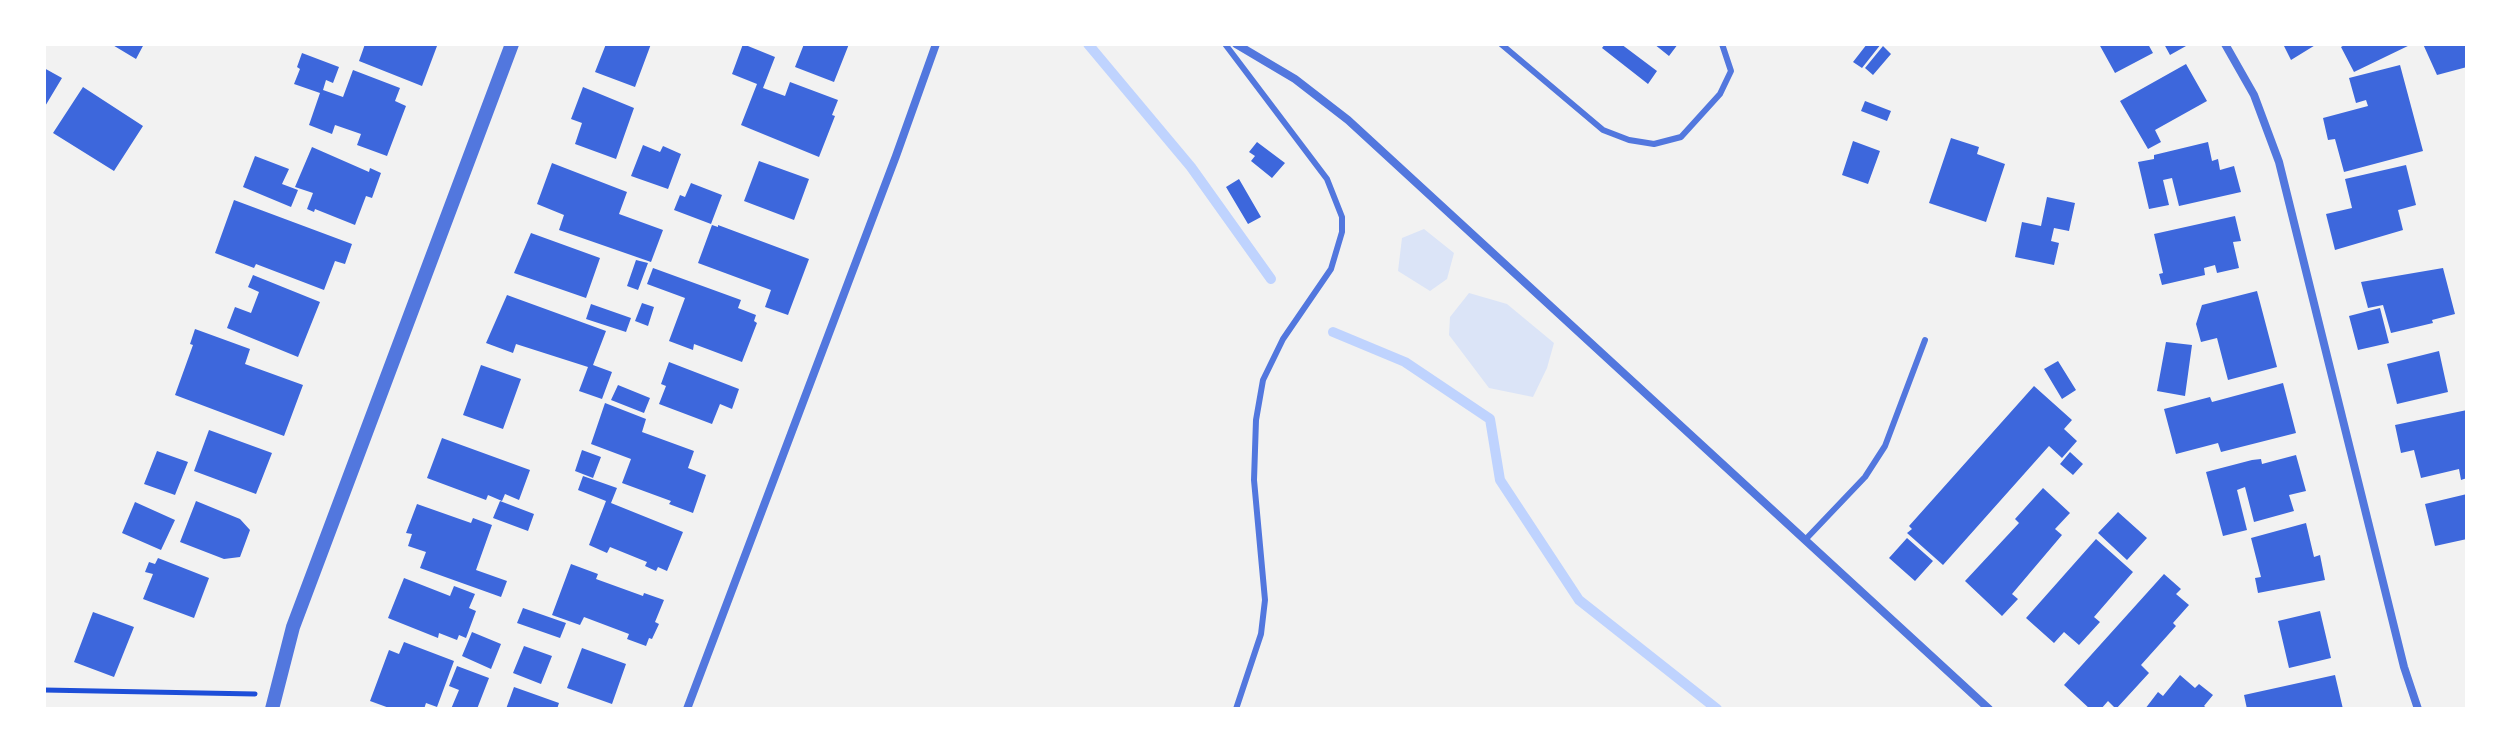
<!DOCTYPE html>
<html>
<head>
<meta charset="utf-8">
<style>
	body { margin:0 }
	#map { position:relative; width:2511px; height:753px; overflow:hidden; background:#f2f2f2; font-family:Rubik,sans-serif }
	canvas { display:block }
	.frame { position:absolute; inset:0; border:46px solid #fff; pointer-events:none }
</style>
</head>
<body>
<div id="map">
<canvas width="2511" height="753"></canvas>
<div class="frame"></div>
</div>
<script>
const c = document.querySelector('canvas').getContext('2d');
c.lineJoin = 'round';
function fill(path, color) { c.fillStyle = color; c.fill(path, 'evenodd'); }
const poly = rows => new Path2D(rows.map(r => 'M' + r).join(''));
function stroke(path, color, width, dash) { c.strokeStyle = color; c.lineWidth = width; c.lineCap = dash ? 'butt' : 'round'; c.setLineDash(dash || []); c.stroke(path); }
fill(poly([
	[1424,229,1454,253,1447,279,1430,291,1398,271,1402,238],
	[1469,293,1507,304,1554,343,1547,368,1533,397,1489,388,1449,335,1450,317]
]), '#dbe4f7');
stroke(poly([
	[1088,44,1191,167,1271,279],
	[1333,332,1405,362,1490,419,1500,480,1579,600,1717,709]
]), '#bfd3fe', 10);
fill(poly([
	[111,44,144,44,136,59],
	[365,44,431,44,437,46,422,86,359,61],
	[606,44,651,44,635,87,595,72],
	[743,44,775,57,763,88,785,96,790,82,838,100,832,115,835,116,819,157,741,125,757,84,732,74],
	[804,44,849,44,834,82,795,67],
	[1605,44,1621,44,1657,71,1648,84,1602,48],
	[1654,44,1678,44,1669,56],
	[1867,44,1881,44,1862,68,1853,62],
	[2099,44,2148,44,2153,53,2115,73],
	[2164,44,2185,44,2186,46,2170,55],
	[2283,44,2317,44,2291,60],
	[2346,44,2412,44,2354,72,2341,47],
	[2423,44,2466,44,2467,67,2437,75],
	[1883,46,1891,54,1873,75,1865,68],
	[302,53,339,67,333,83,326,80,323,90,343,97,353,70,400,88,395,101,406,106,387,156,357,145,361,134,335,125,332,134,309,125,320,93,294,84,300,69,297,67],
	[2186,64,2207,101,2155,130,2161,142,2148,149,2120,101],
	[2400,65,2423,151,2344,172,2335,139,2328,140,2323,118,2368,106,2366,100,2356,103,2349,78],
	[44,68,62,78,44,108],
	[83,87,143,126,114,171,53,133],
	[583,87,634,108,616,159,575,144,582,123,571,119],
	[1865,101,1891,111,1887,121,1861,111],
	[1951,138,1979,147,1977,154,2005,164,1986,222,1929,203],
	[1853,141,1880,151,1868,184,1842,175],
	[1257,142,1285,163,1272,178,1251,161,1255,156,1249,152],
	[2208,142,2212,161,2218,159,2220,170,2234,166,2241,192,2179,206,2172,178,2163,180,2169,205,2149,209,2138,162,2154,159,2154,155],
	[643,145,660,152,663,146,681,154,668,189,631,176],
	[312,147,369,172,370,168,381,173,372,198,366,196,355,225,315,209,314,212,307,209,313,193,295,187],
	[255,156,289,169,282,184,298,190,291,207,243,187],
	[759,161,809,179,794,220,744,201],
	[552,163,627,192,619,214,663,230,651,262,559,230,564,215,537,204],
	[2406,165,2416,205,2398,210,2403,230,2335,250,2326,214,2352,208,2345,179],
	[1239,179,1261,217,1248,224,1226,187],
	[691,183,722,195,711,224,674,210,680,195,685,197],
	[2047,197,2075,203,2069,231,2054,228,2051,241,2059,243,2054,265,2015,257,2022,222,2041,226],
	[234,200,352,244,345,264,335,261,324,290,256,264,254,268,215,253],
	[2235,216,2241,241,2233,242,2239,268,2217,273,2215,265,2204,268,2205,275,2162,285,2159,274,2163,273,2154,234],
	[712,225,718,227,718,225,809,259,788,315,765,307,771,290,698,263],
	[531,233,600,258,586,298,514,273],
	[636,260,648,263,638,290,627,286],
	[653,268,741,300,738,308,756,315,754,321,757,323,742,362,694,344,693,350,669,341,685,298,647,284],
	[2443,268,2455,314,2432,320,2433,323,2391,333,2383,305,2368,308,2361,282],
	[253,275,320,302,298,357,227,328,235,307,251,313,259,292,248,287],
	[2257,291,2277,367,2228,380,2217,338,2201,342,2196,324,2202,305],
	[507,295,606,331,593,365,612,372,602,399,579,391,588,367,516,344,513,353,486,343],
	[642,303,654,307,648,326,635,321],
	[591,304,631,318,626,332,586,319],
	[2380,308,2389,343,2358,350,2349,316],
	[195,329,250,349,245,364,303,385,284,436,175,395,193,345,190,344],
	[2166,342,2192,345,2185,396,2157,391],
	[2439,351,2448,392,2397,404,2387,364],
	[2058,361,2076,390,2062,399,2044,369],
	[669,362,739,389,732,409,720,404,712,424,659,404,666,386,661,384],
	[481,365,521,379,503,429,463,415],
	[2283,383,2296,433,2221,452,2218,443,2176,454,2164,409,2210,397,2212,402],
	[618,385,650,398,644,413,611,400],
	[2034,386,2072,420,2064,429,2077,441,2062,458,2049,446,1943,565,1907,533,1912,529,1909,526],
	[605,403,646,419,642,432,694,451,688,468,706,475,693,513,669,504,671,501,622,483,631,459,591,444],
	[2467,410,2467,478,2461,480,2459,469,2421,478,2414,450,2401,453,2395,425],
	[209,430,272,453,256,494,194,471],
	[442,438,530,470,519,500,505,494,502,501,488,495,486,500,427,478],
	[582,450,601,457,593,478,575,471],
	[157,451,188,462,175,495,144,484],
	[2070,452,2083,464,2073,475,2060,464],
	[2296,455,2306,491,2289,495,2294,511,2254,522,2245,487,2237,490,2247,530,2223,536,2206,472,2252,460,2261,459,2262,464],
	[583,476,617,488,611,503,683,532,667,571,658,567,656,571,645,566,647,562,610,547,607,553,589,545,606,501,578,490],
	[2043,488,2070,513,2055,529,2062,535,2012,594,2018,599,2002,616,1965,581,2019,523,2015,519],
	[2467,494,2467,539,2435,546,2425,504],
	[196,501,240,519,250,530,240,557,224,559,180,542],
	[500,501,534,514,528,531,493,518],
	[135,502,175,520,161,550,122,533],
	[417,504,471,523,473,518,492,525,476,570,507,581,501,597,420,568,426,552,408,546,412,534,406,533],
	[2118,512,2147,538,2127,560,2098,533],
	[2306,523,2314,557,2320,555,2325,580,2258,593,2255,578,2261,577,2251,538],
	[1907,538,1933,561,1915,581,1889,558],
	[2096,539,2133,572,2094,617,2100,622,2079,645,2064,632,2054,643,2026,618],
	[158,558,209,578,194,618,143,599,153,574,145,572,149,562,155,564],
	[571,564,598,574,596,579,643,596,644,593,664,600,655,622,659,624,652,639,649,638,646,646,627,639,629,634,584,617,580,625,552,615],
	[2164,574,2181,589,2176,594,2189,605,2173,623,2176,626,2141,665,2149,673,2116,709,2108,701,2101,709,2090,709,2064,685],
	[404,578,450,596,454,586,475,594,469,608,476,611,466,638,459,635,457,640,439,633,438,638,388,618],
	[523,608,566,623,560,638,517,623],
	[2320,611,2331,658,2289,668,2278,621],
	[93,612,134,627,114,677,74,662],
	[472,632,501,644,491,669,462,656],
	[404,642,454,661,437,707,426,703,424,709,392,709,370,701,389,650,399,654],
	[524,646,552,656,541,684,513,673],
	[582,648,626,664,612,704,567,688],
	[457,666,489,678,477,709,451,709,459,690,449,686],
	[2180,675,2195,688,2199,684,2213,695,2204,706,2208,709,2145,709,2158,692,2163,696],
	[2335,675,2343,709,2247,709,2244,695],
	[514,687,559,703,557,709,506,709]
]), '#3d67dc');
stroke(poly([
	[44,690,255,694]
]), '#1d4ed8', 5);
stroke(poly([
	[1225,44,1327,179,1342,217,1342,232,1331,269,1283,339,1263,380,1256,420,1254,480,1265,600,1261,634,1236,709],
	[1501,44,1603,130,1629,140,1654,144,1681,137,1720,94,1731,71,1722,44],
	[1805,540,1865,477,1885,446,1925,340]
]), '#5277de', 6);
stroke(poly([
	[1236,44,1295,79,1348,120,1989,709],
	[2225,44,2254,95,2279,162,2404,667,2418,709],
	[687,709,896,156,936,44]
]), '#5277de', 8);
stroke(poly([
	[272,709,293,627,512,44]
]), '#5277de', 14);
</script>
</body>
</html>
